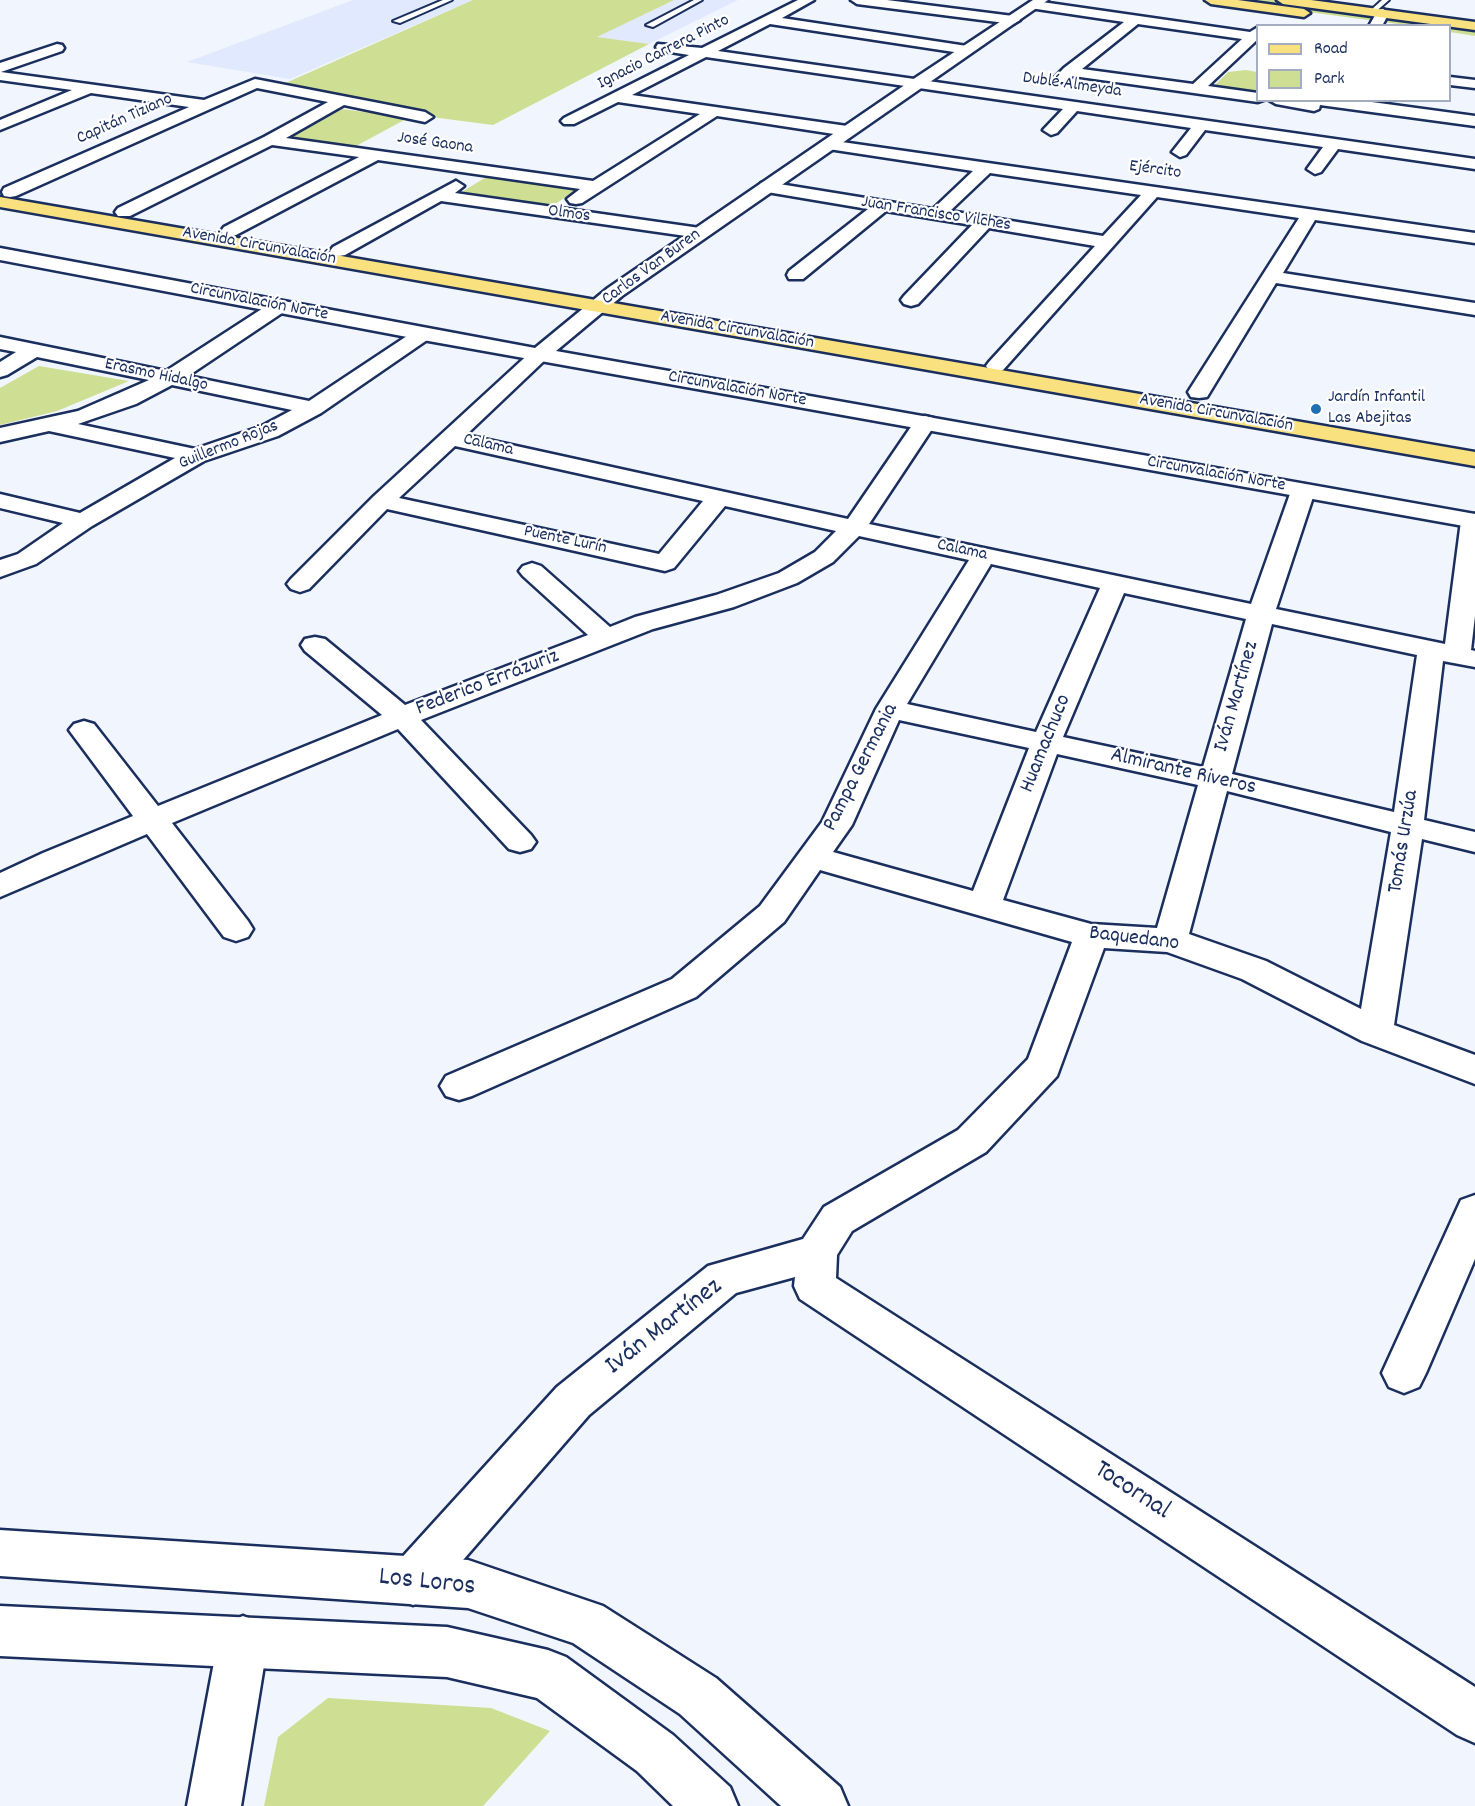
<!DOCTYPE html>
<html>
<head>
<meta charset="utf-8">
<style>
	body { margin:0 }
	#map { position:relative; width:1475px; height:1806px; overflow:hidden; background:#f1f5fe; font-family:Dekko,sans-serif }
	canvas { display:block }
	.legend { position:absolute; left:1256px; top:24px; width:195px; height:78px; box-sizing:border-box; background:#fff; border:2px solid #a4acbf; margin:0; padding:8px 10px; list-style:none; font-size:18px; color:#1b2f5e }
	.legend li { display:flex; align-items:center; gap:12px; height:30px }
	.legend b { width:30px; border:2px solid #a4acbf }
</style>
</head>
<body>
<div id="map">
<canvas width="1475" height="1806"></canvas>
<ul class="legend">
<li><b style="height:8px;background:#fae180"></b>Road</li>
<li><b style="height:16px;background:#cede92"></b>Park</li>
</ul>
</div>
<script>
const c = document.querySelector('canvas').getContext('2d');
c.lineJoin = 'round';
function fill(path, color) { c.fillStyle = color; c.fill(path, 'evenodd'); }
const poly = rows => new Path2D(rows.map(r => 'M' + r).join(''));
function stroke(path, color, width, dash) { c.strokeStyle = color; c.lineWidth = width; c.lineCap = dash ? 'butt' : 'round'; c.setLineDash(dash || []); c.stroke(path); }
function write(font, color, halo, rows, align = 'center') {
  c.font = font + ' Dekko,sans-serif'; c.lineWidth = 4.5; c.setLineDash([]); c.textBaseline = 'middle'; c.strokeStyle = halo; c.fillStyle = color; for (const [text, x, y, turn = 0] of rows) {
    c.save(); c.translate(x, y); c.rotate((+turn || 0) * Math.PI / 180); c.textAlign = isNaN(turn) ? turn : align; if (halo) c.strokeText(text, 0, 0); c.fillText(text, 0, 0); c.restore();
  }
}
fill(poly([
	[353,0,473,0,290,79,187,62],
	[674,0,738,0,649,44,596,37]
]), '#e0e9fd');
fill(poly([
	[473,0,674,0,597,37,649,44,493,125,439,118,281,85],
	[1219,0,1274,0,1382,15,1475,28,1475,36,1450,32,1450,26,1405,25],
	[1246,70,1257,72,1257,93,1220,88,1215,85,1228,72],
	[342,109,408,118,356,146,292,137],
	[488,176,578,189,552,206,460,193],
	[39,366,129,381,57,411,0,425,0,388],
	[328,1698,491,1708,550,1731,483,1806,264,1806,278,1737]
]), '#cede92');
const lane = poly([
	[443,0,452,0,400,23,393,21,443,0],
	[694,0,702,0,653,27,646,25,694,0],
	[1382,0,1389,0,1374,13,1370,13,1370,11,1382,0]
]);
const street = poly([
	[798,0,814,0,782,18,967,46,974,50,967,54,770,24,718,51,1475,159,1475,169,1338,149,1321,172,1315,174,1307,169,1323,147,1205,130,1186,155,1180,157,1172,152,1191,128,1077,111,1057,133,1051,135,1043,130,1063,109,706,57,632,95,847,126,855,131,847,136,717,116,582,203,576,204,570,203,567,199,580,189,378,160,236,235,224,235,221,231,224,227,359,157,272,145,130,216,118,216,115,212,118,208,264,137,328,102,257,88,16,196,10,197,4,196,2,192,4,188,189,107,91,93,0,130,0,120,72,90,0,80,0,63,57,44,62,45,64,48,62,51,1,72,204,100,255,79,425,112,433,117,425,122,344,105,286,138,593,181,700,114,618,102,574,124,564,124,561,121,564,118,689,55,658,50,656,47,658,44,702,48,798,0],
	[851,0,887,0,1013,16,1020,20,1013,24,857,4,851,0],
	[1035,1,1250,32,1258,27,1258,39,1208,86,1258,93,1258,100,1264,100,1258,102,1073,76,1065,82,1055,82,1053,79,1064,68,1124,22,1030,8,1029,5,1035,1],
	[1138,24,1242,39,1193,84,1082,69,1138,24],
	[1383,9,1389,13,1382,26,1369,26,1378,10,1383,9],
	[1450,77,1475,80,1475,88,1450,85,1450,77],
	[1269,100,1357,100,1475,116,1475,126,1320,105,1319,109,1314,111,1276,104,1269,100],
	[828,140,1475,233,1475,243,1315,220,1283,273,1475,303,1475,315,1276,283,1207,397,1199,398,1191,397,1188,392,1299,218,1157,197,1003,370,996,372,989,370,986,366,989,362,1095,246,989,228,918,304,911,306,904,304,901,300,904,296,972,225,886,211,803,279,789,279,787,275,789,271,868,209,767,192,761,191,759,187,761,183,767,182,933,209,973,171,822,148,820,145,822,142,828,140],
	[990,173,1141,195,1103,236,950,211,990,173],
	[456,181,464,186,455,193,700,228,706,229,709,233,706,237,700,238,441,201,345,255,339,256,333,255,330,251,333,247,456,181],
	[278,301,285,303,288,307,285,311,188,376,309,401,416,330,430,330,433,334,430,338,321,413,278,436,204,461,92,526,36,564,0,577,0,560,18,554,63,523,0,508,0,494,80,513,175,458,49,431,0,442,0,428,78,411,149,380,37,357,7,375,0,377,0,362,16,352,0,349,0,337,166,371,271,303,278,301],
	[172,385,292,410,262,426,195,449,78,424,136,404,172,385],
	[540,348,547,350,550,354,547,358,466,435,848,519,917,418,925,416,933,418,936,423,869,524,1251,604,1291,491,1295,486,1303,484,1311,486,1315,491,1276,609,1445,644,1461,521,1464,516,1475,514,1475,616,1471,650,1475,651,1475,667,1443,661,1424,820,1475,832,1475,852,1422,839,1394,1025,1475,1055,1475,1084,1362,1041,1242,979,1167,952,1104,948,1057,1076,986,1152,852,1231,837,1255,836,1278,1475,1687,1475,1743,1457,1735,800,1299,794,1286,795,1277,736,1293,589,1415,430,1598,413,1605,396,1598,389,1581,396,1564,557,1387,708,1266,803,1239,824,1207,958,1130,1028,1059,1072,942,820,870,784,922,696,997,472,1096,459,1100,446,1096,440,1086,446,1076,672,979,760,906,822,822,876,709,969,560,859,536,833,562,797,583,734,607,653,629,421,720,531,835,536,842,531,849,520,852,509,849,398,729,172,823,248,921,253,929,248,937,236,941,224,937,147,834,0,897,0,873,43,853,133,816,69,730,74,724,84,721,94,724,158,806,382,715,305,651,301,645,305,639,315,637,325,639,405,705,588,635,523,576,519,571,523,566,532,563,541,566,610,627,635,617,716,595,779,573,815,552,836,531,725,506,674,568,665,571,387,509,309,589,300,592,291,589,287,584,291,579,374,496,533,350,540,348],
	[455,446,703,501,659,554,399,498,455,446],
	[991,564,1100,588,1036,732,907,704,991,564],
	[1124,593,1246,619,1203,767,1063,737,1124,593],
	[1272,624,1417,655,1394,812,1232,774,1272,624],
	[899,720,1029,748,973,891,833,852,852,825,899,720],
	[1057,754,1198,785,1157,928,1091,924,1003,900,1057,754],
	[1227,791,1391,832,1361,1009,1266,961,1189,934,1227,791],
	[1475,1195,1475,1259,1426,1373,1419,1387,1404,1393,1389,1387,1382,1373,1461,1200,1475,1195],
	[243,1616,261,1623,268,1641,241,1806,187,1806,218,1641,225,1623,243,1616]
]);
const secondary = poly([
	[1033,0,1048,0,622,296,556,351,1475,514,1475,528,423,340,0,260,0,248,535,348,608,288,912,80,1033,0],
	[0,1530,468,1560,603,1606,716,1678,840,1787,848,1806,781,1806,680,1714,573,1643,468,1608,0,1576,0,1530],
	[0,1606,447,1627,548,1650,566,1657,673,1735,730,1787,738,1806,673,1806,637,1771,537,1698,447,1677,0,1656,0,1606]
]);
const primary = poly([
	[1205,0,1238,0,1304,9,1310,13,1304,17,1211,4,1205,0],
	[1277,0,1311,0,1475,22,1475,30,1283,4,1277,0],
	[0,197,1475,452,1475,466,0,207,0,197]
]);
stroke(lane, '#1b2f5e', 4);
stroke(street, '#1b2f5e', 5);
stroke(secondary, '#1b2f5e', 5);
stroke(primary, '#1b2f5e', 5);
fill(lane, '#fff');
fill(street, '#fff');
fill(secondary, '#fff');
fill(primary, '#fae180');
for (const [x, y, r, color] of [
	[1316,409,6,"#1f6fb2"]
]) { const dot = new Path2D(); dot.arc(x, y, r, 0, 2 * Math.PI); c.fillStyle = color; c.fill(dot); stroke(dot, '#fff', 2); }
write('18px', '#1b2f5e', '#fff', [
	["Ignacio Carrera Pinto",664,53,-27],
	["Dublé Almeyda",1072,86,8],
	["Capitán Tiziano",125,120,-24],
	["José Gaona",435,144,8],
	["Ejército",1155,171,8],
	["Olmos",569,215,8],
	["Juan Francisco Vilches",936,215,9],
	["Avenida Circunvalación",259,247,10],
	["Carlos Van Buren",652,268,-36],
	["Circunvalación Norte",259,303,11],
	["Avenida Circunvalación",737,331,10],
	["Erasmo Hidalgo",156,376,12],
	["Circunvalación Norte",737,390,10],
	["Avenida Circunvalación",1216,414,10],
	["Guillermo Rojas",229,446,-22],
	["Calama",488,446,13],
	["Circunvalación Norte",1216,475,10],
	["Puente Lurín",565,541,12],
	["Calama",962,551,12]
]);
write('18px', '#1b2f5e', '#fff', [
	["Jardín Infantil",1328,399],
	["Las Abejitas",1328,420]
], 'left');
write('22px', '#1b2f5e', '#fff', [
	["Federico Errázuriz",488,684,-21],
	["Iván Martínez",1238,697,-74],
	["Huamachuco",1047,744,-68],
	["Pampa Germania",862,768,-63],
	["Almirante Riveros",1183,773,13],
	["Tomás Urzúa",1405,842,-81],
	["Baquedano",1134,940,7]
]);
write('27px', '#1b2f5e', '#fff', [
	["Iván Martínez",665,1328,-38],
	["Tocornal",1131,1492,33],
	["Los Loros",427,1584,6]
]);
</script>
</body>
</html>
